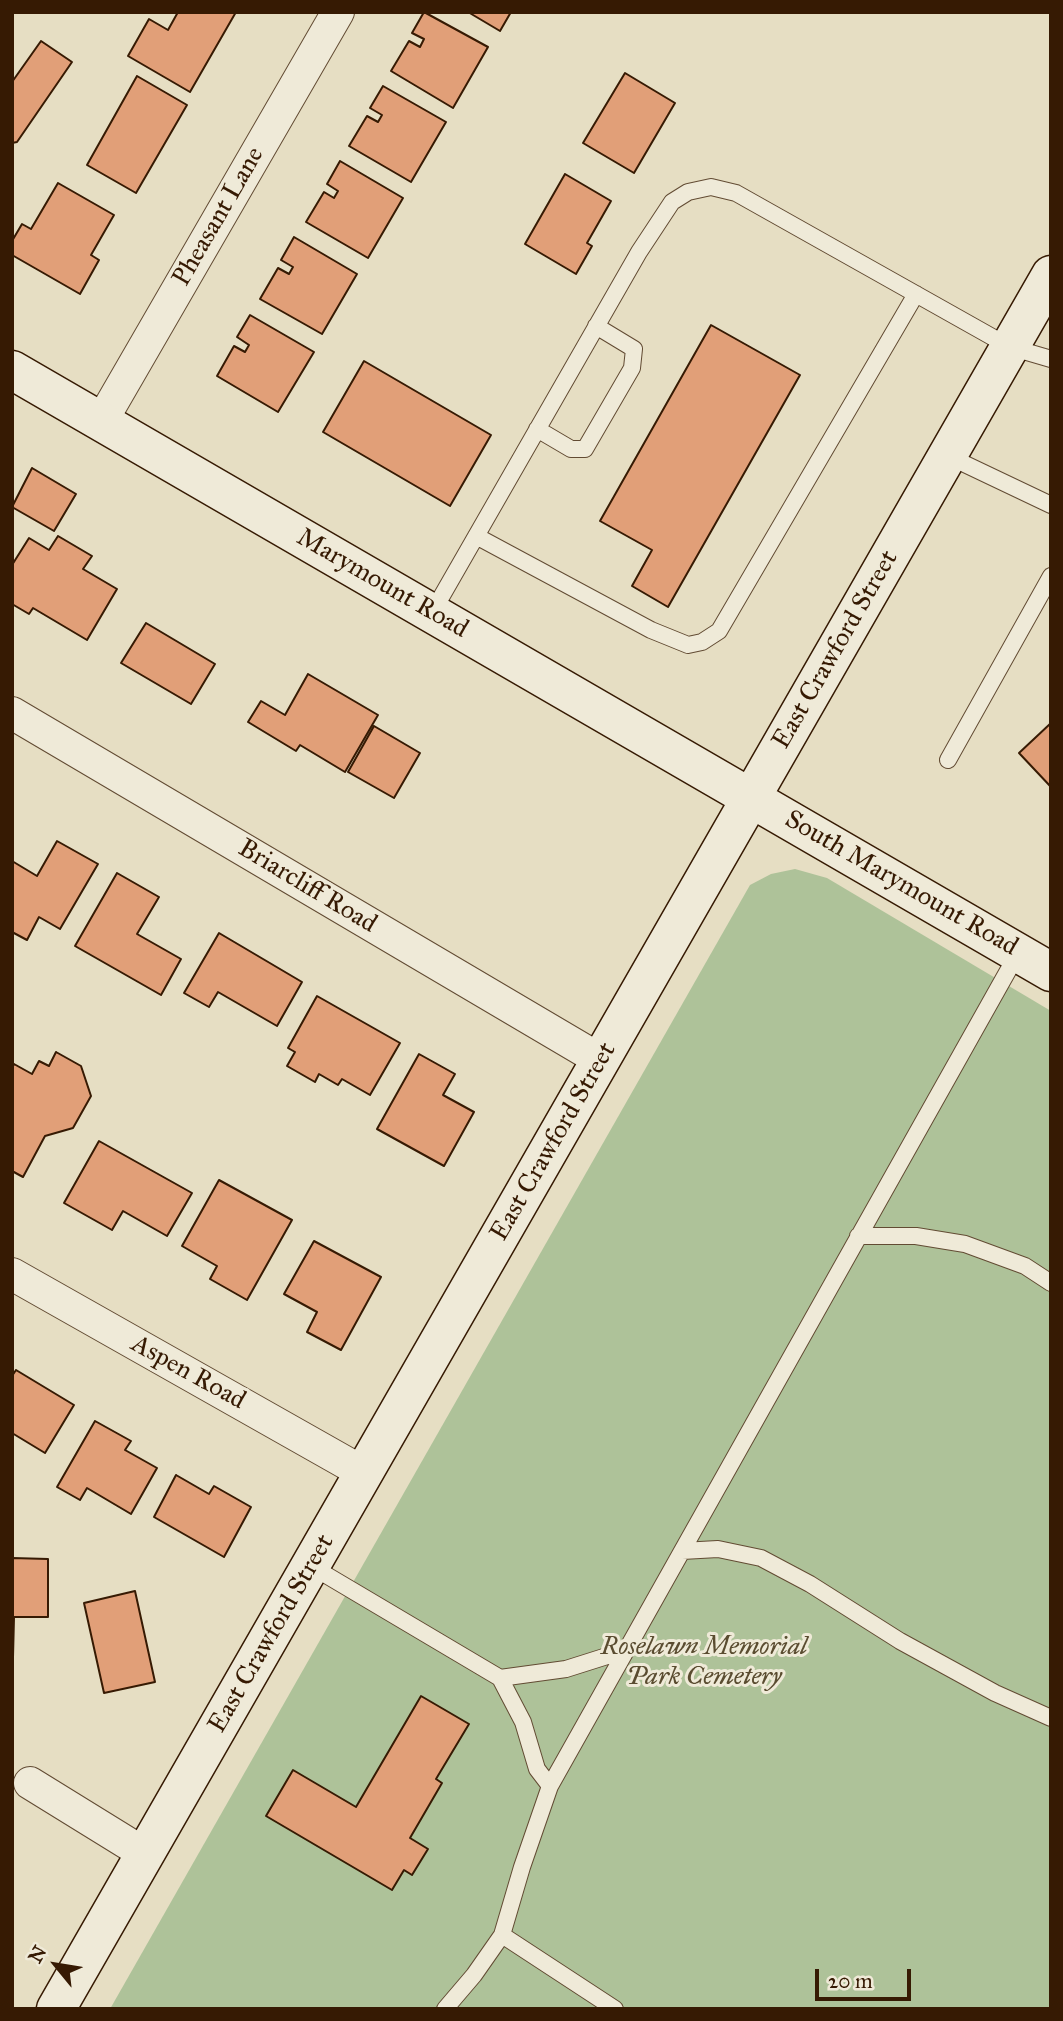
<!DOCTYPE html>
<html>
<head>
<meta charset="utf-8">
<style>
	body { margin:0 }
	#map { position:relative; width:1063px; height:2021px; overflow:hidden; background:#e6dec3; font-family:"IM FELL Great Primer",serif }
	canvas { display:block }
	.frame { position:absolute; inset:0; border:14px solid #361a03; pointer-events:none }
	.north { position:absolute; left:21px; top:1930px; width:70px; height:70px; -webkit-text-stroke:5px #efead8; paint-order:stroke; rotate:300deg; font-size:19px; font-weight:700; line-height:28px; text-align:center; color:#361a03 }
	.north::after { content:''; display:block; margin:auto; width:24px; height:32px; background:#361a03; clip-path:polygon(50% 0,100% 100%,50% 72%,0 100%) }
	.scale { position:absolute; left:815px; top:1969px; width:96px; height:32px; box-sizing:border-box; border:4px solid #361a03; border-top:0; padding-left:9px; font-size:21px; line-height:24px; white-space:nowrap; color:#361a03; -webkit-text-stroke:5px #efead8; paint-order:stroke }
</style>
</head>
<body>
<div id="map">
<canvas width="1063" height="2021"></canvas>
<div class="frame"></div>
<div class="north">N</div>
<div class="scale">20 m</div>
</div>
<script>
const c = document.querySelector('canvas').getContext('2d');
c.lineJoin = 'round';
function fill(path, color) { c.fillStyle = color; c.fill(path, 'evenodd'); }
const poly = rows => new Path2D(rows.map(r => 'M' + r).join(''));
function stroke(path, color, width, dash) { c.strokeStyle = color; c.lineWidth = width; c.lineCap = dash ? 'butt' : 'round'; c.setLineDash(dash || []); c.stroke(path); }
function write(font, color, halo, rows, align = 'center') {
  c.font = font + ' "IM FELL Great Primer",serif'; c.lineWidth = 6; c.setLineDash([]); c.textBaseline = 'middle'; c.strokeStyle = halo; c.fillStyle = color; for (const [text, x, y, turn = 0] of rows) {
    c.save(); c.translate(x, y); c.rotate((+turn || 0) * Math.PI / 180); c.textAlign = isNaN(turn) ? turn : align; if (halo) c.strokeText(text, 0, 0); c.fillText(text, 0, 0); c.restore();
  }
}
fill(poly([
	[795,869,827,878,1051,1011,1051,2009,110,2009,750,885,771,874]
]), '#aec299');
const building = poly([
	[178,12,236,12,190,92,128,56,149,19,168,30,178,12],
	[424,12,488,47,453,108,391,71,409,41,420,47,424,39,412,33,424,12],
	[468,12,511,12,500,31,468,12],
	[41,41,72,62,17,142,12,143,12,82,41,41],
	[625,73,675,103,634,173,583,143,625,73],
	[137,76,187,105,136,193,87,165,137,76],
	[383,86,446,122,411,182,349,146,367,116,378,122,382,115,370,108,383,86],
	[340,161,403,198,368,258,306,222,324,192,334,198,338,191,327,184,340,161],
	[565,174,611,201,587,243,592,246,576,274,525,244,565,174],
	[58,183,114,215,91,255,99,260,80,294,12,255,12,241,22,224,31,229,58,183],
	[294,237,357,274,322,334,260,299,278,268,289,274,293,267,281,260,294,237],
	[250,315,314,352,278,412,217,376,234,346,245,352,249,345,237,337,250,315],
	[711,325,800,375,668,607,632,586,652,550,600,521,711,325],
	[364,361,491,435,450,506,323,432,364,361],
	[32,468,76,494,54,531,12,507,32,468],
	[58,536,92,556,83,569,117,589,87,640,33,608,29,614,12,604,12,565,29,538,49,550,58,536],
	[146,623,215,664,191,704,121,663,146,623],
	[308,674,378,715,345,772,300,745,296,751,248,722,261,701,285,715,308,674],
	[1051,723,1051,787,1019,753,1051,723],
	[374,726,420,753,394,798,348,772,374,726],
	[57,841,98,864,60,929,39,917,27,940,12,932,12,861,37,876,57,841],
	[117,873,159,897,137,934,181,959,161,995,75,946,117,873],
	[219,933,302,982,277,1026,218,992,209,1007,184,993,219,933],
	[317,996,400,1043,370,1095,342,1079,338,1085,319,1074,315,1082,287,1066,295,1052,288,1048,317,996],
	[56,1052,81,1066,91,1096,73,1128,45,1136,23,1177,12,1171,12,1068,14,1064,32,1074,39,1061,49,1066,56,1052],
	[419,1054,455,1074,443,1095,474,1112,444,1166,377,1129,419,1054],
	[99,1141,192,1193,167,1236,123,1211,112,1230,64,1203,99,1141],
	[219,1180,292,1220,247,1300,210,1279,217,1266,182,1246,219,1180],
	[314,1241,381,1277,341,1350,307,1332,317,1312,284,1294,314,1241],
	[16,1370,74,1405,45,1453,12,1433,12,1376,16,1370],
	[95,1421,131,1441,125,1450,157,1468,131,1514,87,1488,80,1500,57,1487,95,1421],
	[176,1475,209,1494,214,1486,251,1507,224,1557,154,1517,176,1475],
	[12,1558,48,1559,48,1617,14,1617,13,1657,12,1558],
	[135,1591,155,1682,104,1693,84,1603,135,1591],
	[421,1696,469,1724,436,1779,442,1783,410,1838,428,1849,412,1875,404,1870,392,1890,266,1816,293,1770,356,1807,421,1696]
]);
fill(building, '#e19f78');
stroke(building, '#361a03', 2);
const lane = poly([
	[537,429,571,449,585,449,632,368,634,349,596,326],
	[948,456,1051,505],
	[476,536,651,630,688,645,702,642,719,631,916,294],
	[432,613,639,252,672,202,688,192,711,187,736,193,1010,347,1051,359],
	[948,760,1051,576],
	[858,1236,916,1236,965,1244,1025,1266,1051,1283],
	[682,1551,718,1549,761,1558,810,1584,900,1641,995,1693,1051,1718],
	[311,1566,500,1678,523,1722,537,1769,550,1786],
	[500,1678,566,1669,626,1650],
	[502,1935,615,2009],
	[445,2009,474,1975,502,1935,522,1867,550,1786,1018,953]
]);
const street = poly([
	[101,422,338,12],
	[12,713,602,1061],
	[12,1274,364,1473],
	[30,1783,145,1854]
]);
const secondary = poly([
	[12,370,1051,972],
	[56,2009,1051,275]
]);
stroke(lane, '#624b33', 18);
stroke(street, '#624b33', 34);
stroke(secondary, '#361a03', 41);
stroke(lane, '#efead8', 16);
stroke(street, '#efead8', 32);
stroke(secondary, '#efead8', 38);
write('26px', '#361a03', '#efead8', [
	["Pheasant Lane",219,217,-60],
	["Marymount Road",382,584,30],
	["East Crawford Street",836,650,-60],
	["South Marymount Road",901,884,30],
	["Briarcliff Road",307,887,31],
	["East Crawford Street",554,1142,-60],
	["Aspen Road",188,1373,29],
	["East Crawford Street",272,1634,-60]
]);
write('italic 26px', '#5a4c30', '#efead8', [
	["Roselawn Memorial",704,1648],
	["Park Cemetery",704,1678]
]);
</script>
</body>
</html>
